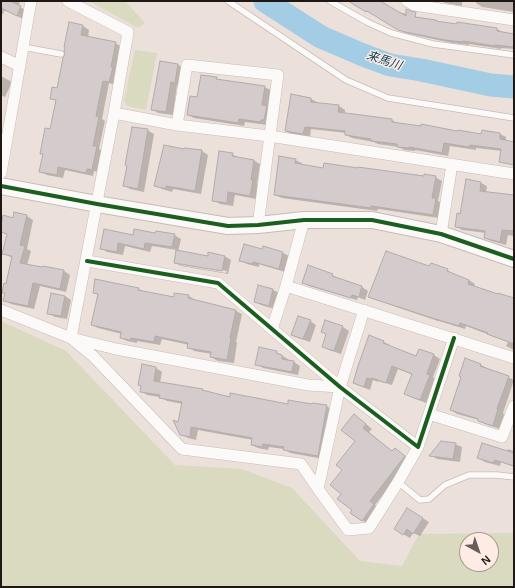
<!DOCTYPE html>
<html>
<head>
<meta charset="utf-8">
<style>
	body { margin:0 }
	#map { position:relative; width:515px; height:588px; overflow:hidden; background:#ece0da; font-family:Arial,sans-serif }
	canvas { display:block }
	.frame { position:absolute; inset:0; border:2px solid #1f1713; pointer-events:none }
	.north { position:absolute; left:459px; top:532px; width:40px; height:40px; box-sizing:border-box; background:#feebe3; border:1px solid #a59690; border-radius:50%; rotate:140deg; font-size:11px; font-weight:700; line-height:16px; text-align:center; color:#1f1713 }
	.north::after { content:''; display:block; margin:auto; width:14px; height:18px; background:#675d59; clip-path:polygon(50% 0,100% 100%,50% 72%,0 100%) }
</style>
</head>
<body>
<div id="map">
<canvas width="515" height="588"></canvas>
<div class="frame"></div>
<div class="north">N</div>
</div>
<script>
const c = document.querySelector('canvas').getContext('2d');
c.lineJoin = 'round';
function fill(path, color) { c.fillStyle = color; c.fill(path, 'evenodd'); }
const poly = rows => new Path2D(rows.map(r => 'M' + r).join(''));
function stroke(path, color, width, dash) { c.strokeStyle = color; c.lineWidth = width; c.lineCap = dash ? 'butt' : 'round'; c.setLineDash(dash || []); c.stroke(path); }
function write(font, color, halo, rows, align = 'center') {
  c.font = font + ' Arial,"Noto Sans JP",sans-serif'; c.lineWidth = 3; c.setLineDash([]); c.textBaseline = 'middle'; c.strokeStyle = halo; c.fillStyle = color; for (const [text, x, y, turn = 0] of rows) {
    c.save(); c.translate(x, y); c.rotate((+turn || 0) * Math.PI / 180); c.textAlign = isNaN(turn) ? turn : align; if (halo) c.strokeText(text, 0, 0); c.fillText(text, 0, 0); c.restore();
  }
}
fill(poly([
	[89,1,125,1,145,23,138,28],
	[135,50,157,53,146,110,127,106,124,100],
	[1,321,66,351,175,465,242,469,292,488,360,561,402,566,419,534,514,533,514,587,1,587],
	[467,540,491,540,491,564,467,564]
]), '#d9dabf');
fill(poly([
	[1,1,17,1,20,3,18,6,27,11,23,19,5,10,1,17],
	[349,1,376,1,398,12,415,16,419,18,438,23,497,29,504,33,514,35,514,49,501,48,501,49,469,44,469,45,452,43,405,33,374,14,373,15],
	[442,1,462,1,462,6,445,3],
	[476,1,514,1,514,12,482,7,476,3],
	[69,24,83,26,89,30,88,38,115,43,122,47,115,85,109,83,102,119,105,121,99,149,103,151,98,172,94,171,93,176,65,170,63,178,47,175,41,172,44,155,41,153,51,130,57,101,51,98,58,89,66,55],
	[178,65,184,68,181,86,177,85,173,115,158,113,152,109],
	[1,76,12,82,5,97,1,95],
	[216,78,220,80,264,87,271,90,268,108,273,110,267,125,245,122,244,126,194,118,188,115,198,98],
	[311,99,317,102,317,104,339,106,345,110,345,114,392,120,398,124,482,135,483,131,500,134,506,137,506,141,514,143,514,162,502,151,476,148,476,150,450,146,448,156,415,150,415,151,404,150,399,147,378,144,374,142,352,138,346,135,346,133,311,129,310,137,293,135,286,131],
	[147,130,154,134,144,192,130,189,124,185],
	[185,151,202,151,208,155,201,194,173,189,172,192,162,189,156,185],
	[232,154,239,158,253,160,260,164,257,184,259,185,256,199,235,195,233,206,220,204,213,200],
	[295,160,302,163,301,165,324,169,435,177,442,181,438,201,442,203,439,218,378,209,377,211,282,198,275,195],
	[481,183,487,186,486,193,514,197,514,236,508,235,506,245,491,241,485,238,486,233,462,230,456,226,461,215],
	[15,213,27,216,33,220,27,249,31,251,27,265,64,271,70,275,66,292,40,286,34,309,11,304,4,300,6,294,3,292,6,285,12,258,3,253,8,235,1,232,1,229,14,219],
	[156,234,174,235,181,239,178,252,208,257,224,256,231,260,228,274,181,266,175,263,177,250,152,246,150,252,125,246,123,255,107,252,101,248,134,236],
	[180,263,227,271,226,273,180,265],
	[264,247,283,253,289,256,285,272,259,264,259,267,247,264,240,260,263,250],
	[430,268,447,270,453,274,453,275,469,280,475,284,474,287,514,299,514,350,506,346,508,342,466,326,465,329,439,321,438,321,376,300,369,297],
	[332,275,338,278,338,279,362,287,368,291,365,300,358,297,357,300,309,286,304,283],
	[259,286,273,290,279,293,275,309,261,305,255,302],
	[139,289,145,293,174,298,175,294,189,296,195,300,195,301,236,311,242,314,236,342,237,343,234,363,218,361,211,357,212,354,194,351,188,347,189,345,162,339,160,345,137,341,137,343,127,341,121,338,122,334,98,328,92,325,98,295,94,292],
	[65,296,71,300,67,319,55,317,48,313],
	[310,321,316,325,310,342,298,338,292,334],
	[325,322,343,327,349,331,341,354,329,350,323,346,327,335],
	[384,342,390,345,389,346,417,357,419,350,434,355,440,359,433,377,436,379,426,403,411,397,406,394,413,375,398,369,392,385,378,381,378,382,373,380,370,390,360,386,354,383],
	[276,352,288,359,288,361,294,362,300,366,298,375,263,368,257,364],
	[466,360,481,365,487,368,486,370,508,377,514,380,503,413,504,414,500,429,485,424,479,420,457,414,451,410,462,377],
	[156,368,162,372,160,383,202,390,206,392,231,398,288,405,326,406,333,410,324,459,290,453,284,449,269,447,268,450,258,448,252,445,253,440,198,430,196,440,188,438,181,434,179,423,183,404,167,401,160,397,147,395,141,391],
	[354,415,360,419,372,429,369,432,393,452,401,453,410,460,375,505,379,508,368,524,362,520,353,510,342,494,343,470,356,441],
	[455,444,462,447,460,462,437,459,431,455],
	[508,449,514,451,514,467,501,462,500,466,485,462,479,458,507,452],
	[414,513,429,522,420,536,413,533,410,538,403,534]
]), '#0003');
stroke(poly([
	[265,1,321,37,363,55,390,65,421,70,491,85,514,87]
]), '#a2cde4', 23);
const building = poly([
	[1,1,10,1,21,6,17,16,1,8,1,1],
	[348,1,380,1,406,16,406,9,411,11,416,12,415,17,436,20,436,21,457,24,457,22,497,28,497,31,514,34,514,47,495,45,495,46,463,41,463,42,445,40,405,32,398,30,367,11,366,12,348,1],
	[69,22,83,25,81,35,116,42,111,67,113,67,109,82,103,81,96,116,99,117,93,146,97,146,92,170,87,169,86,173,58,167,57,175,39,172,43,154,40,154,45,128,50,129,56,100,50,99,52,87,57,88,63,58,65,54,64,51,65,47,64,47,69,22],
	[160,61,178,64,175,83,171,82,166,112,151,110,160,61],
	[201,75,217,77,216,79,265,86,262,105,267,106,264,120,261,120,260,122,239,119,238,123,187,115,190,96,197,97,201,75],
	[291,94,311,98,311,102,339,105,338,112,392,119,392,122,421,126,421,124,457,131,458,130,481,134,482,130,500,133,500,139,514,142,514,165,499,162,501,149,470,145,469,147,444,143,442,153,409,147,409,148,397,147,397,144,371,141,371,139,345,135,345,131,305,127,303,134,285,131,291,94],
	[132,127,148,129,138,189,123,186,127,166,125,165,132,127],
	[164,145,184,149,184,148,202,150,195,191,166,186,166,189,154,186,164,145],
	[219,151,233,153,232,156,254,160,251,180,253,180,250,196,228,192,227,203,212,201,219,151],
	[279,156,296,159,295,163,323,168,324,163,358,168,358,167,365,168,424,176,424,174,436,176,432,198,436,198,433,215,371,206,371,208,274,195,279,156],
	[466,179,481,182,480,191,514,195,514,231,502,230,500,242,484,238,485,231,455,227,457,213,460,214,466,179],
	[14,212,27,215,20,245,25,246,20,263,42,267,43,266,64,270,60,289,33,283,28,306,3,301,5,293,2,293,4,283,6,284,12,256,2,254,7,234,1,232,1,225,3,215,13,218,14,212],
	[104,229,133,235,134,229,155,233,156,231,175,234,172,247,145,243,144,249,118,243,117,252,100,249,104,229],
	[244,244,262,249,263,246,283,252,279,269,253,262,252,264,239,261,244,244],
	[176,250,208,256,208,252,225,256,222,271,174,263,176,250],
	[386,251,429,266,431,263,448,269,447,271,469,280,468,284,498,294,498,293,514,298,514,344,487,334,488,333,460,323,459,326,432,318,368,297,386,251],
	[308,265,333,274,332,276,362,286,359,297,352,295,351,298,302,283,308,265],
	[95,279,139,288,138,290,174,297,174,293,189,295,188,298,236,310,230,338,231,338,227,360,210,357,211,352,187,348,188,343,155,336,154,342,131,338,130,340,120,338,121,332,91,325,98,294,93,293,95,279],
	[258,285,273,289,269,306,254,302,258,285],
	[51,293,65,296,61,316,47,314,51,293],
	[298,316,311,320,303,339,291,335,298,316],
	[325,320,343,326,334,351,322,347,326,334,321,332,325,320],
	[369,335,384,341,383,343,416,356,419,349,434,354,427,374,430,375,420,400,404,394,412,374,392,366,386,383,372,378,372,379,367,378,364,387,353,383,358,366,369,335],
	[259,347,277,351,276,353,282,355,282,359,294,361,292,372,255,365,259,347],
	[465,358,481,364,480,366,509,376,497,409,498,409,493,426,478,421,478,419,450,410,461,377,459,376,465,358],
	[142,364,156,367,154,381,203,389,202,390,230,397,230,393,288,404,288,400,312,404,312,403,327,405,318,456,283,450,284,447,263,444,262,447,251,445,252,438,191,427,190,437,180,435,173,420,178,422,182,402,159,398,160,395,140,392,141,386,138,385,142,364],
	[354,414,366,424,363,428,392,451,395,448,405,456,370,501,374,504,362,521,350,513,352,510,337,499,341,494,330,485,342,470,336,465,355,441,341,430,354,414],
	[441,441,456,443,453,459,429,456,441,441],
	[482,443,514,453,514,466,495,460,493,463,477,458,482,443],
	[407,508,423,518,413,534,407,529,403,535,394,529,407,508]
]);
fill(building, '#d4cccc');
stroke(building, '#b2abab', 1);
const lane = poly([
	[228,1,346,80,388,98,514,118],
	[330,1,367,22,391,33,433,44,514,55],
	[23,47,61,54],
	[398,482,420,500,429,499,445,485,469,475,497,475,514,477]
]);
const street = poly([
	[68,1,128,32,114,113,71,338],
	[407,1,414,5,514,20],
	[1,57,20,66],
	[114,113,177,125,269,136,514,174],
	[177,125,187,65,278,75,258,225],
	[1,173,31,1],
	[441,234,452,164],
	[87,261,218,283,340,387,418,447,454,338],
	[286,286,514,358],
	[1,310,71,338,116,349,308,385,340,387],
	[272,329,286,286,304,220],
	[71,338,93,356,182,449,301,464,318,489,348,530,369,528,398,482,418,447],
	[429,414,502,437,514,406],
	[318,489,340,387,364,310]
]);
const secondary = poly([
	[1,186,97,204,228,226,258,225,304,220,372,220,441,234,514,259]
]);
stroke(lane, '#c6bcb7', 7);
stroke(street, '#c6bcb7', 12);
stroke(secondary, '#c6bcb7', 18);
stroke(lane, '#fcfaf9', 5.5);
stroke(street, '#fcfaf9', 11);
stroke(secondary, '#fcfaf9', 16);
stroke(poly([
	[1,186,97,204,228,226,258,225,304,220,372,220,441,234,514,259],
	[87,261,218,283,340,387,418,447,454,338]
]), '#1b5e20', 4);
write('italic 12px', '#09425b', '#feebe3', [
	["来馬川",384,61,18]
]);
</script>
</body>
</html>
